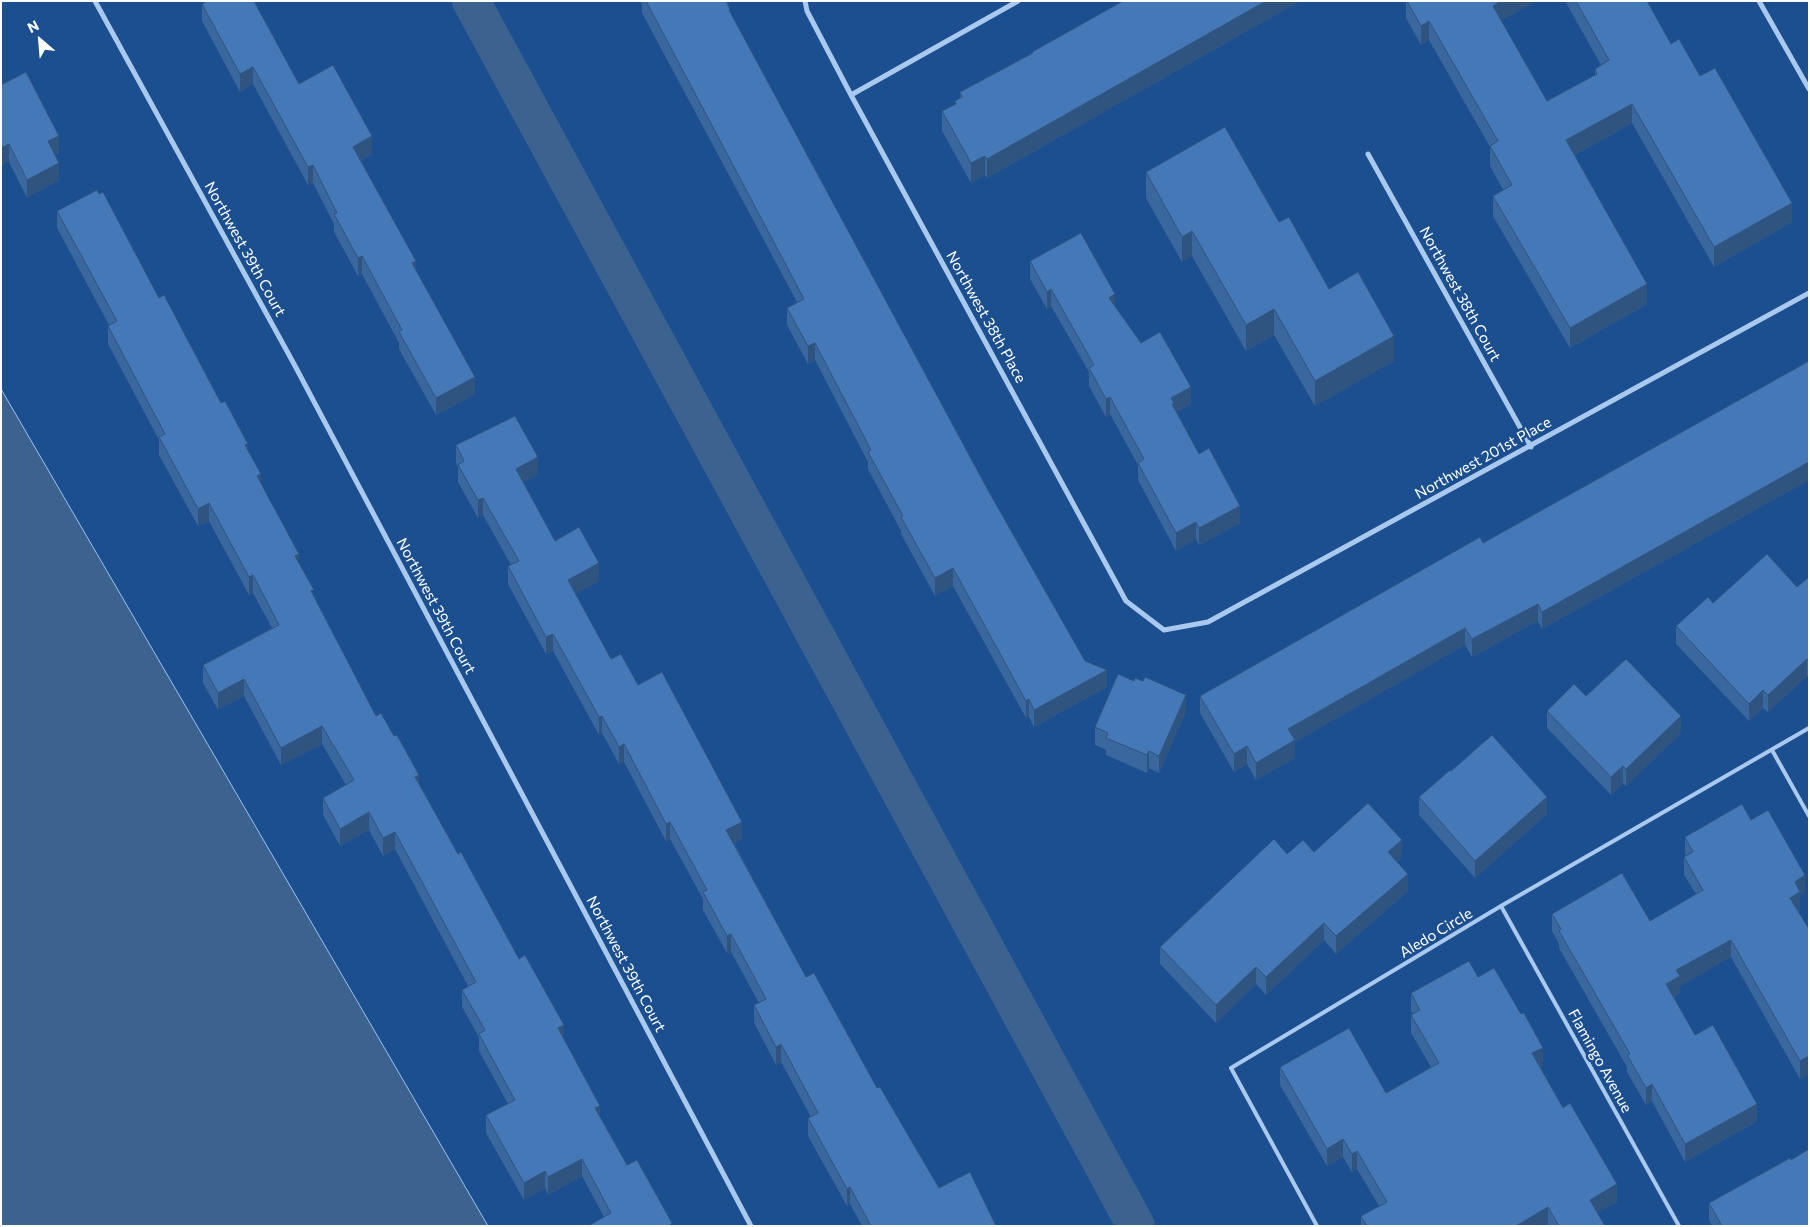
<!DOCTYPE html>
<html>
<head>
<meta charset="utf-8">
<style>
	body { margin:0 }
	#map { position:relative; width:1810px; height:1227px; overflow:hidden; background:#1b4f8f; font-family:Commissioner,sans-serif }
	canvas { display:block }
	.frame { position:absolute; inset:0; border:2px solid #fff; pointer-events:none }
	.north { position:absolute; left:15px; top:15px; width:50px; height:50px; -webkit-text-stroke:4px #1b4f8f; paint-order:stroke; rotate:333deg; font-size:14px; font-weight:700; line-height:20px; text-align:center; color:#fff }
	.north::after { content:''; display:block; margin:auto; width:18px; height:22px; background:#fff; clip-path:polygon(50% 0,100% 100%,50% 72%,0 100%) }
</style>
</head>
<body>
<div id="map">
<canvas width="1810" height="1227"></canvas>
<div class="frame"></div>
<div class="north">N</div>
</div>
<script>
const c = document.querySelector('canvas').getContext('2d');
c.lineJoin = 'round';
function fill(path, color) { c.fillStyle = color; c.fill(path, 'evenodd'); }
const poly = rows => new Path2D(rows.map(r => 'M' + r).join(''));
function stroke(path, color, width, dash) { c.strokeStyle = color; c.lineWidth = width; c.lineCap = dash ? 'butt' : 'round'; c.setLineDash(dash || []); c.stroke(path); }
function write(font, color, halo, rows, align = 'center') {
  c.font = font + ' Commissioner,sans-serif'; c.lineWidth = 5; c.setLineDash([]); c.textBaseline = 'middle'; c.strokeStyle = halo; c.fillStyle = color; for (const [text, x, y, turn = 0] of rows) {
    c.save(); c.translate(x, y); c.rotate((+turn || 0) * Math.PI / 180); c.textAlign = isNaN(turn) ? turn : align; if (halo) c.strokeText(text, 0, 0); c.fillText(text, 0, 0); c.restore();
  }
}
const water = poly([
	[1,389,488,1226,1,1226,1,389]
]);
fill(water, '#3c6290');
stroke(water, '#9cc4f0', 1);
stroke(poly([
	[471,1,1136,1226]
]), '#3c6290', 38);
stroke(poly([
	[1772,750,1809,816],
	[1501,906,1679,1226],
	[1317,1226,1231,1068,1501,906,1809,728]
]), '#a9c9ee', 4);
stroke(poly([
	[95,1,294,364,751,1226],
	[805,1,807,11,851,95,1126,601,1164,630,1208,622,1809,293],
	[1759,1,1809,89],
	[851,95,1018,1],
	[1368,154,1531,447]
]), '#a9c9ee', 5);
fill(poly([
	[640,1,726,1,730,13,989,492,1085,661,1107,687,1034,727,1029,717,1026,718,953,586,935,596,901,534,901,531,868,469,868,462,815,360,808,364,787,325,787,308,797,302,642,13,642,5],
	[1123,1,1300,1,987,178,985,175,971,183,942,131,942,111,955,105,955,101,960,98,960,92,1032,53,1032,52],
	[1406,1,1536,1,1501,21,1547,101,1595,75,1595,69,1601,65,1565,1,1647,1,1671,44,1700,76,1792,222,1714,267,1632,123,1575,155,1647,304,1570,348,1493,216,1493,196,1503,190,1490,166,1490,147,1429,40,1421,45,1406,18],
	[202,4,299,84,372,154,361,160,416,270,475,394,436,415,399,349,399,343,362,274,358,276,334,232,334,224,313,183,308,185,253,84,240,92,202,21],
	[1,85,59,153,55,155,59,180,27,198,9,162],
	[1146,172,1279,222,1329,289,1394,361,1315,406,1274,335,1246,351,1192,256,1182,262,1146,198],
	[57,211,159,298,248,452,261,483,314,596,376,716,419,783,458,854,519,959,564,1039,600,1116,627,1165,672,1226,604,1217,582,1176,548,1195,545,1188,524,1200,486,1133,486,1115,508,1104,479,1051,479,1037,462,1007,462,990,468,986,395,849,383,856,369,830,340,846,323,815,323,798,346,785,322,744,281,765,244,696,218,710,203,683,203,665,272,628,253,593,249,595,209,521,198,526,159,455,159,440,108,344,108,326,109,325,57,228],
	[1030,261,1115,306,1141,343,1191,404,1176,412,1199,454,1240,523,1199,545,1196,539,1176,551,1138,480,1138,465,1110,414,1106,417,1089,386,1089,372,1051,306,1047,309,1030,279],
	[1809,361,1809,480,1542,629,1538,621,1472,657,1465,645,1295,742,1295,758,1256,780,1247,764,1234,772,1200,713,1200,696,1483,543],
	[456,445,538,475,523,482,555,541,599,581,575,594,611,659,638,685,742,839,734,843,806,977,877,1088,939,1188,996,1226,862,1226,850,1204,847,1206,808,1136,808,1118,811,1117,781,1062,776,1065,754,1023,754,1005,759,1003,731,952,727,953,703,910,703,899,670,839,666,841,624,762,619,764,602,733,599,735,553,651,546,654,508,584,508,566,511,565,483,515,478,518,458,482,458,467,456,463],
	[1809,577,1809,678,1807,676,1768,712,1763,708,1749,721,1676,644,1676,626,1713,603,1797,587],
	[1586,696,1681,733,1626,786,1623,783,1611,795,1547,728,1547,711],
	[1186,712,1159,773,1149,768,1147,773,1106,755,1106,750,1095,745,1095,727],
	[1451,771,1547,814,1475,878,1419,815,1419,797],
	[1751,820,1805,892,1800,895,1800,910,1798,911,1809,929,1809,1074,1800,1079,1731,957,1680,986,1680,993,1674,997,1695,1035,1757,1121,1685,1162,1652,1101,1646,1105,1627,1072,1627,1067,1559,948,1559,944,1552,931,1552,914,1650,921,1696,894,1684,875,1684,857,1686,856,1685,854,1685,837],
	[1314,852,1402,857,1397,862,1408,891,1336,954,1324,940,1266,995,1256,984,1216,1023,1160,964,1160,947],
	[1478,977,1543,1065,1540,1067,1617,1202,1597,1213,1605,1226,1549,1226,1548,1224,1545,1226,1361,1226,1361,1216,1379,1206,1357,1169,1352,1172,1343,1157,1327,1166,1280,1085,1280,1067,1386,1093,1431,1067,1411,1033,1411,1015,1413,1014,1411,1011,1411,993],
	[1791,1160,1809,1226,1712,1226,1709,1220,1709,1203]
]), '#3a679d');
fill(poly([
	[1266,1,1300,1,987,178,987,159],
	[1501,1,1536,1,1493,26,1493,6],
	[1429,21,1429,40,1421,45,1421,26],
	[253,67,253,84,240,92,240,74],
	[1632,104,1632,123,1566,160,1566,140],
	[59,136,59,153,48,159,48,141],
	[372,136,372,154,353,164,353,147],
	[9,144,9,162,1,166,1,148],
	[985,156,985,175,971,183,971,163],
	[59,163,59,180,27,198,27,180],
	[313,165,313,183,308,185,308,167],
	[1792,203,1792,222,1714,267,1714,247],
	[1192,231,1192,256,1182,262,1182,237],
	[362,256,362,274,358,276,358,258],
	[416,261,416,278,412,263],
	[1647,284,1647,304,1570,348,1570,328],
	[1051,289,1051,306,1047,309,1047,292],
	[1115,294,1115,311,1109,298],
	[1274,309,1274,335,1246,351,1246,325],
	[1394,336,1394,361,1315,406,1315,381],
	[815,343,815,360,808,364,808,346],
	[475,377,475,394,436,415,436,398],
	[1191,387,1191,404,1174,413,1174,420,1171,398],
	[1110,397,1110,414,1106,417,1106,399],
	[248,444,248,461,245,445],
	[538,457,538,475,516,486,516,469],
	[1809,462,1809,480,1542,629,1542,612],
	[261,474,261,492,257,476],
	[483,498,483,515,478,518,478,500],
	[209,503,209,521,198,526,198,509],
	[1240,506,1240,523,1199,545,1199,528],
	[1196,522,1196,539,1176,551,1176,533],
	[299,554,299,571,295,556],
	[599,563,599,581,568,598,568,580],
	[953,568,953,586,935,596,935,578],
	[253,575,253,593,249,595,249,577],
	[1538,604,1538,621,1472,657,1472,639],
	[1465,628,1465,645,1295,742,1295,758,1256,780,1256,763,1288,729],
	[553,634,553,651,546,654,546,637],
	[1807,659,1807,676,1768,712,1768,695],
	[1107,670,1107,687,1034,727,1034,710],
	[244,679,244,696,218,710,218,693],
	[1763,690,1763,708,1749,721,1749,704],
	[1186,695,1186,712,1159,773,1159,756],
	[1029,699,1029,717,1026,718,1026,701],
	[602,716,602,733,599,735,599,717],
	[1681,716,1681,733,1626,786,1626,769],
	[322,726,322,744,281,765,281,748],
	[624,744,624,762,619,764,619,747],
	[1247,746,1247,764,1234,772,1234,754],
	[1149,751,1149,768,1147,773,1147,755],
	[1623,766,1623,783,1611,795,1611,777],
	[419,775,419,792,415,777],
	[1547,797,1547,814,1475,878,1475,861],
	[369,812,369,830,340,846,340,829],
	[670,822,670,839,666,841,666,824],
	[742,822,742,839,726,847,726,830],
	[395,832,395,849,383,856,383,838],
	[1402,840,1402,857,1388,869,1388,852],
	[1408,874,1408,891,1336,954,1336,936],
	[1805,875,1805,892,1800,895,1800,910,1790,915,1790,898,1795,882],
	[1324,923,1324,940,1266,995,1266,977],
	[731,934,731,952,727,953,727,936],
	[1731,940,1731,957,1680,986,1680,993,1666,1001,1666,984,1676,970],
	[1256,967,1256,984,1216,1023,1216,1005],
	[564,1025,564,1042,558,1028],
	[781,1044,781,1062,776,1065,776,1047],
	[1543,1048,1543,1065,1532,1071,1532,1053],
	[1809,1056,1809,1074,1800,1079,1800,1061],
	[1652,1084,1652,1101,1646,1105,1646,1088],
	[1757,1104,1757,1121,1685,1162,1685,1144],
	[600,1106,600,1123,595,1108],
	[1343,1139,1343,1157,1327,1166,1327,1149],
	[1357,1151,1357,1169,1352,1172,1352,1154],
	[582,1159,582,1176,548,1195,548,1177],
	[545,1171,545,1188,524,1200,524,1183],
	[1617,1184,1617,1202,1590,1218,1590,1200],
	[850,1187,850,1204,847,1206,847,1189],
	[1548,1207,1548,1224,1545,1226,1516,1226]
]), '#305480');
const building = poly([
	[207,1,254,1,299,84,333,65,372,136,353,147,416,261,412,263,475,377,436,398,399,332,402,330,362,256,358,258,334,214,337,213,313,165,308,167,253,67,240,74,202,4,207,1],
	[646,1,726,1,730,9,729,10,989,492,1085,661,1107,670,1034,710,1029,699,1026,701,953,568,935,578,901,517,903,516,868,452,871,450,815,343,808,346,787,308,804,299,646,1],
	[1123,1,1266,1,987,159,985,156,971,163,942,111,956,104,955,101,962,97,960,92,1033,53,1032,52,1123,1],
	[1407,1,1501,1,1493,6,1547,101,1597,74,1595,69,1609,60,1576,1,1647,1,1671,44,1679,39,1700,76,1715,68,1792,203,1714,247,1632,104,1566,140,1647,284,1570,328,1493,196,1512,185,1490,146,1498,141,1429,21,1421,26,1407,1],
	[26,72,59,136,48,141,59,163,27,180,9,144,1,148,1,85,26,72],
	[1225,127,1279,222,1289,217,1329,289,1358,272,1394,336,1315,381,1274,309,1246,325,1192,231,1182,237,1146,172,1225,127],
	[97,190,99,194,103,192,159,298,164,295,221,403,225,401,248,444,245,445,261,474,257,476,299,554,295,556,314,590,311,591,376,716,381,713,394,736,397,735,419,775,415,777,458,854,461,852,519,959,525,955,564,1025,558,1028,600,1106,595,1108,627,1165,637,1160,672,1223,669,1226,588,1226,611,1213,582,1159,548,1177,545,1171,524,1183,486,1115,515,1100,479,1034,485,1030,462,990,476,982,395,832,383,838,369,812,340,829,323,798,354,780,322,726,281,748,244,679,218,693,203,665,279,625,253,575,249,577,209,503,198,509,159,437,165,434,108,326,117,321,57,211,97,190],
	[1081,233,1115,294,1109,298,1141,343,1160,332,1191,387,1171,398,1174,403,1172,404,1199,454,1209,448,1240,506,1199,528,1196,522,1176,533,1138,463,1144,459,1110,397,1106,399,1089,368,1094,365,1051,289,1047,292,1030,261,1081,233],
	[1809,361,1809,462,1542,612,1538,604,1472,639,1465,628,1288,729,1295,740,1256,763,1247,746,1234,754,1200,696,1480,537,1483,543,1809,361],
	[515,416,538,457,516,469,555,541,579,527,599,563,568,580,611,659,621,654,638,685,662,672,742,822,726,830,806,977,814,973,877,1088,880,1087,939,1188,970,1172,996,1226,871,1226,850,1187,847,1189,808,1118,818,1113,781,1044,776,1047,754,1005,766,999,731,934,727,936,703,892,707,890,670,822,666,824,624,744,619,747,602,716,599,717,553,634,546,637,508,566,519,561,483,498,478,500,458,465,464,461,456,445,515,416],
	[1767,554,1797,587,1809,577,1809,661,1807,659,1768,695,1763,690,1749,704,1676,626,1708,597,1713,603,1767,554],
	[1626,659,1681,716,1626,769,1623,766,1611,777,1547,711,1574,684,1586,696,1626,659],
	[1118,674,1134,681,1135,678,1143,681,1145,677,1186,695,1159,756,1149,751,1147,755,1106,738,1108,733,1095,727,1118,674],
	[1492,735,1547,797,1475,861,1419,797,1450,770,1451,771,1492,735],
	[1368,803,1402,840,1388,852,1408,874,1336,936,1324,923,1266,977,1256,967,1216,1005,1160,947,1274,839,1287,854,1303,840,1314,852,1368,803],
	[1742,804,1751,820,1768,810,1805,875,1795,882,1800,892,1790,898,1809,929,1809,1056,1800,1061,1731,940,1676,970,1680,976,1666,984,1695,1035,1713,1025,1757,1104,1685,1144,1652,1084,1646,1088,1627,1055,1630,1054,1559,931,1561,929,1552,914,1622,873,1650,921,1703,890,1684,857,1693,852,1685,837,1742,804],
	[1469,961,1478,977,1494,968,1521,1014,1524,1013,1543,1048,1532,1053,1563,1108,1570,1103,1617,1184,1590,1200,1605,1226,1559,1226,1548,1207,1516,1226,1367,1226,1361,1216,1387,1202,1357,1151,1352,1154,1343,1139,1327,1149,1280,1067,1349,1028,1386,1093,1439,1063,1411,1015,1420,1010,1411,993,1469,961],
	[1809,1149,1809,1226,1722,1226,1709,1203,1790,1158,1791,1160,1809,1149]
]);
fill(building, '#4478b7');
stroke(building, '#305480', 1);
write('15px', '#fff', '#1b4f8f', [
	["Northwest 39th Court",245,249,61],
	["Northwest 38th Court",1460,294,61],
	["Northwest 38th Place",986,317,61],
	["Northwest 201st Place",1483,458,-29],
	["Northwest 39th Court",436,606,62],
	["Aledo Circle",1436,933,-31],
	["Northwest 39th Court",626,964,62],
	["Flamingo Avenue",1600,1061,61]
]);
</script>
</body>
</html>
